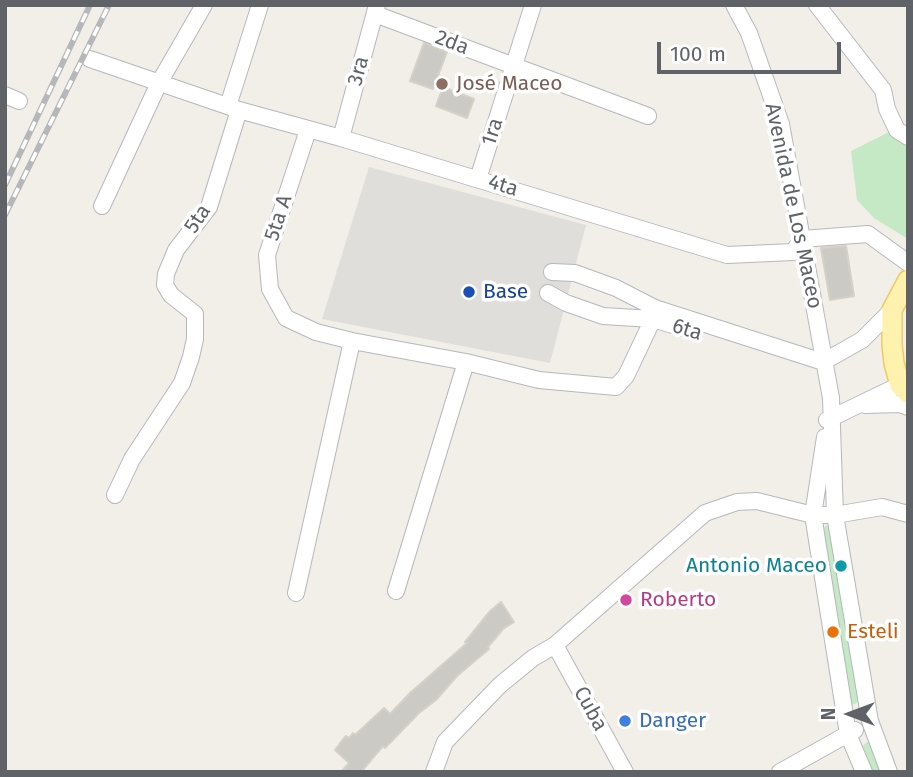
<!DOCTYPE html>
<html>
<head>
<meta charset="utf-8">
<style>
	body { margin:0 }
	#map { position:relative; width:913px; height:777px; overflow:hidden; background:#f1efe8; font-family:"Fira Sans",sans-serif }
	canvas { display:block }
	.frame { position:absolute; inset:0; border:7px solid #5f6368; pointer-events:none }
	.north { position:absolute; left:815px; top:679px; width:70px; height:70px; -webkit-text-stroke:5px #fff; paint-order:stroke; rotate:270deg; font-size:19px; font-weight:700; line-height:28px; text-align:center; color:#5f6368 }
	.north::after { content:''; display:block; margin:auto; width:24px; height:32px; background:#5f6368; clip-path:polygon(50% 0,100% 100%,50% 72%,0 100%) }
	.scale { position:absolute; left:657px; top:42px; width:184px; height:32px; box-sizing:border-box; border:4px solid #5f6368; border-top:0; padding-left:9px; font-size:21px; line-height:24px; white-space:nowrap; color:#5f6368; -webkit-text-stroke:5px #fff; paint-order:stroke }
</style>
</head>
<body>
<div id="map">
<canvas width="913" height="777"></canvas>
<div class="frame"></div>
<div class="north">N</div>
<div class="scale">100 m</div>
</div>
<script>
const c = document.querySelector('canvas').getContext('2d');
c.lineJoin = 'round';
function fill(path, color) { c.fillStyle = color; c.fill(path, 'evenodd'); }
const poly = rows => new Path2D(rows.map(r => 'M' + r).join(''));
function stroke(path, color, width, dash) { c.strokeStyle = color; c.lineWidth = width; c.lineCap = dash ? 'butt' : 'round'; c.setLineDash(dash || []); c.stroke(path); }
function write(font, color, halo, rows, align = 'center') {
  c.font = font + ' "Fira Sans",sans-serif'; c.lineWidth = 7; c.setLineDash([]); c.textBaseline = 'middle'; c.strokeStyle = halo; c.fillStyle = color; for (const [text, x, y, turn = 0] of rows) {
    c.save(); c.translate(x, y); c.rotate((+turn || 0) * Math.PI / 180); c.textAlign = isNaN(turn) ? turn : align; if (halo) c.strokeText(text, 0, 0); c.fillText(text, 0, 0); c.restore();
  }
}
fill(poly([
	[369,167,586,225,550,363,322,319]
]), '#e0deda');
fill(poly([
	[891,131,908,142,908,239,874,218,857,200,851,151],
	[827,525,832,528,858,697,857,703,852,705,849,705,823,528],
	[867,742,871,743,883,772,873,772,863,746]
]), '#c5e8c5');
const building = poly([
	[424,43,447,52,433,89,410,81,424,43],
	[443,87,474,99,467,118,436,106,443,87],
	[846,246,854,296,830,300,821,248,846,246],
	[501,602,514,622,503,629,488,647,489,649,457,676,436,700,419,713,385,748,383,746,361,772,341,772,349,763,335,750,341,742,346,736,349,738,353,733,355,735,384,708,390,714,410,693,467,643,465,642,490,611,501,602]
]);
fill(building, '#cccac5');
stroke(building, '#d6d1c6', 2);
const minor = poly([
	[734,5,749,33,781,124,831,398,835,515,870,721,889,772],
	[817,5,883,90,887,109,897,130,908,137],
	[375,14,648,116],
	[90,59,239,110,341,138,727,255,793,252,802,239,868,234,908,263],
	[5,95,19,101],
	[228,106,260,5],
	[308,130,267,255,270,289,286,318,316,332,352,341,466,362,539,380,616,387,626,376,653,319,655,308],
	[341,138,377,5],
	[478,179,533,5],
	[102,206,159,83,204,5],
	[552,272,575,273,616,288,655,308,823,362,862,340,892,310],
	[548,293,566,303,603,316,653,319,689,330],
	[865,405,899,404,908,407],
	[827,420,908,381],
	[825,437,813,515,848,734,864,772],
	[115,495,132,459,182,383,191,357,195,339,195,314,171,295,165,285,166,274,176,250,209,207,239,110],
	[396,591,466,362],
	[296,593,352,341],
	[555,645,625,772],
	[434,772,445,742,500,685,533,658,555,645,705,513,737,502,757,501,813,515,835,515,882,507,908,514],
	[780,772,855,730]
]);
const major = poly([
	[908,280,892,310,892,345,894,363,900,385,908,393]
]);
stroke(minor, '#b5b8bc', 18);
stroke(major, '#f2c960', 22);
stroke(minor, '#fff', 16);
stroke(major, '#fff2af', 19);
const rail = poly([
	[5,185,90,5],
	[5,215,109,5]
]);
stroke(rail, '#b6b7b8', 6);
stroke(rail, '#fff', 3.5, [10]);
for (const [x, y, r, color] of [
	[442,84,7,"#8d6e63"],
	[469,292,7,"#1a4fb4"],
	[841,566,7,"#0f9aa8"],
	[626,600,7,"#d1479c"],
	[833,632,7,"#e8710a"],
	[625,721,7,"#3f7fe0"]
]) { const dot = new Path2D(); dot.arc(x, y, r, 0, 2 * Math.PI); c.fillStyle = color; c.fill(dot); stroke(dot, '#fff', 2.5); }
write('21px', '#5f6368', '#fff', [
	["2da",452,43,21],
	["3ra",359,71,-75],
	["1ra",493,132,-72],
	["4ta",503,186,17],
	["Avenida de Los Maceo",793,206,78],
	["5ta A",279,218,-72],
	["5ta",198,219,-56],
	["6ta",687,330,17],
	["Cuba",590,709,61]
]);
write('21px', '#785e54', '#fff', [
	["José Maceo",456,84]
], 'left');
write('21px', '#164399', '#fff', [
	["Base",483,292]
], 'left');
write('21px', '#0d838f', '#fff', [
	["Antonio Maceo",827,566]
], 'right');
write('21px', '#b23c85', '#fff', [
	["Roberto",640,600]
], 'left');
write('21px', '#c56008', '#fff', [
	["Esteli",847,632]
], 'left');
write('21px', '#366cbe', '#fff', [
	["Danger",639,721]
], 'left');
</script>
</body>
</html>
